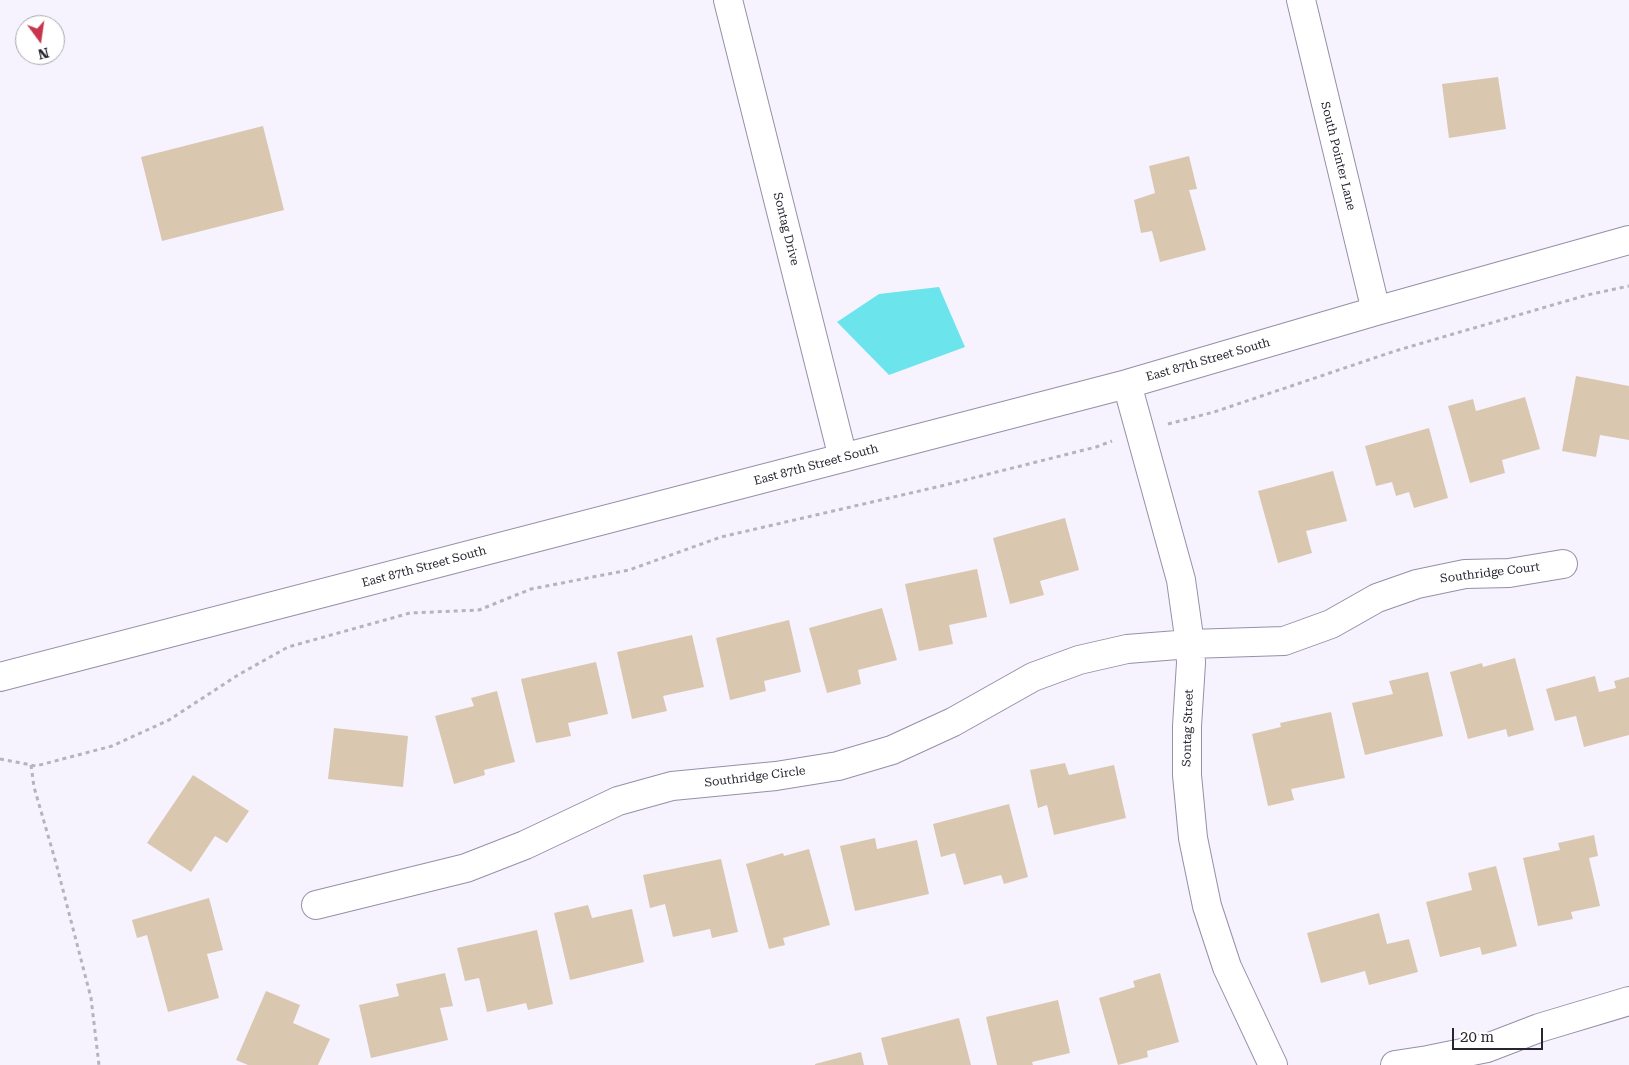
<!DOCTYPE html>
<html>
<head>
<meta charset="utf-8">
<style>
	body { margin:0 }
	#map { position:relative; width:1629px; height:1065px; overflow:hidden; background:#f6f3fe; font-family:"Roboto Serif",serif }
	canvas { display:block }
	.north { position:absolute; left:15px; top:15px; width:50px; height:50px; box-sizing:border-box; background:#fff; border:1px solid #a9a8ac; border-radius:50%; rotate:166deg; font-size:14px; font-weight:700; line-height:20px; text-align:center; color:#28252f }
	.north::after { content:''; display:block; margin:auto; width:18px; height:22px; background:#c7364d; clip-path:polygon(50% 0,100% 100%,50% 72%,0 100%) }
	.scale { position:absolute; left:1452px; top:1028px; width:91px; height:22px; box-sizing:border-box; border:2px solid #28252f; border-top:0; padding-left:6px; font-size:15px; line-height:18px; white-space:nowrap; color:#28252f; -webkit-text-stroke:4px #fff; paint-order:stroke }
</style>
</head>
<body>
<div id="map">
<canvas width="1629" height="1065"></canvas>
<div class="north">N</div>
<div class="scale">20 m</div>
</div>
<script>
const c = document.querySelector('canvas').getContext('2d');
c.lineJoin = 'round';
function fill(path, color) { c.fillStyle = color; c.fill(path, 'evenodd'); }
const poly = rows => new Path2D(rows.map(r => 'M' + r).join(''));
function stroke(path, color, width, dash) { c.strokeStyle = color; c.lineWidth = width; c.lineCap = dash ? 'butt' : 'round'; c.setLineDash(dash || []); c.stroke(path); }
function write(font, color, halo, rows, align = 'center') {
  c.font = font + ' "Roboto Serif",serif'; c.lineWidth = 4; c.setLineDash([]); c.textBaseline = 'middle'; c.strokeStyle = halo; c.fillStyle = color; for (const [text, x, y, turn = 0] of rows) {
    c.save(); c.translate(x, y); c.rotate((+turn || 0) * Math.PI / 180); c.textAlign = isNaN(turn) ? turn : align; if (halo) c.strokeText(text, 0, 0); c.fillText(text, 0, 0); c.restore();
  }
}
fill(poly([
	[939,287,965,347,889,375,837,322,879,294]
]), '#6be4eb');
fill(poly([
	[1498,77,1506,129,1449,138,1442,84],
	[263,126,284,210,162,241,141,157],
	[1189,156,1197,189,1189,190,1206,250,1160,262,1152,231,1141,233,1134,200,1155,193,1149,166],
	[1576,376,1629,386,1629,440,1600,435,1596,457,1562,451],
	[1525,397,1540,449,1502,460,1505,473,1470,483,1448,406,1473,399,1476,411],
	[1429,428,1448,498,1414,508,1409,492,1396,496,1392,482,1376,486,1365,446],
	[1333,471,1347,521,1306,531,1312,553,1278,563,1258,491],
	[1065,518,1079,570,1040,581,1044,595,1010,604,993,538],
	[977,569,987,617,949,625,953,644,919,651,905,584],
	[882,608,897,660,858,670,861,684,827,693,809,628],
	[789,620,801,672,764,681,766,691,730,700,716,638],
	[692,635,704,687,663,696,667,711,632,719,617,652],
	[1515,658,1534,730,1508,737,1506,729,1468,739,1450,672,1482,663,1483,667],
	[596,662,608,714,568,723,571,736,536,743,521,679],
	[1428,672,1443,736,1365,755,1352,703,1393,694,1389,681],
	[1595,676,1599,692,1616,688,1614,681,1629,677,1629,735,1584,747,1576,716,1555,721,1546,689],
	[497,691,515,762,484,770,485,775,454,784,435,716,474,706,471,698],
	[1331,712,1345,778,1291,789,1294,800,1268,806,1252,734,1281,727,1280,723],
	[334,728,408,736,403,787,328,779],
	[1065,763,1069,775,1114,765,1126,818,1054,835,1047,805,1038,808,1030,770],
	[193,775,249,811,227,843,215,836,191,872,147,843],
	[1009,804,1028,877,1004,884,1001,875,964,885,955,853,941,857,933,824],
	[1594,835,1598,856,1589,858,1600,906,1571,912,1573,919,1538,926,1523,858,1560,850,1558,843],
	[875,838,877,849,917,840,929,894,855,911,840,846],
	[809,849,830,925,783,938,785,945,769,949,746,864,783,853,784,856],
	[721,859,738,932,712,938,710,929,673,937,665,904,650,908,643,875],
	[1496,866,1517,946,1482,955,1480,947,1440,957,1426,902,1472,890,1468,873],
	[209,898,223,950,207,954,219,998,168,1012,147,935,137,938,132,920],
	[588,905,592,918,632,909,644,962,570,980,554,913],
	[1379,913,1387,944,1409,939,1418,972,1369,985,1365,971,1321,983,1307,933],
	[537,930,553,1004,528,1010,526,1003,487,1012,479,978,465,981,457,948],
	[445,973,453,1006,440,1008,448,1040,371,1058,359,1005,399,996,396,984],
	[1160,973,1179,1042,1147,1051,1148,1057,1118,1065,1099,998,1135,987,1133,981],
	[266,991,300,1005,293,1023,330,1039,318,1065,248,1065,236,1060],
	[1058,1000,1070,1053,1032,1062,1033,1065,997,1065,986,1017],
	[959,1018,971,1065,888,1065,881,1038],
	[861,1052,864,1065,815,1065,815,1064]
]), '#dac7b0');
const minor = poly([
	[728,0,843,458],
	[1301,0,1376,311],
	[1127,384,1181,580,1190,644,1191,663,1187,726,1187,775,1193,838,1207,906,1227,967,1273,1065],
	[0,677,1127,384,1376,311,1629,240],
	[316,905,466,868,525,845,618,801,672,786,776,776,838,766,892,750,953,722,1033,677,1079,660,1127,649,1190,644,1284,641,1331,624,1377,598,1417,584,1465,574,1509,573,1563,564],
	[1395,1065,1428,1060,1487,1048,1539,1028,1629,1001]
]);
stroke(minor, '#968fa8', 30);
stroke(poly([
	[1168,424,1214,412,1395,351,1587,295,1629,286],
	[0,759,36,766,112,746,169,720,238,675,288,647,410,613,479,610,531,589,629,570,721,537,941,486,1096,447,1112,441],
	[31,765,34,787,56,863,91,998,99,1065]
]), '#b6b3be', 3, [4, 4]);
stroke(minor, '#fff', 28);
write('12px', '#28252f', '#fff', [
	["South Pointer Lane",1338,156,76],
	["Sontag Drive",786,229,76],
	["East 87th Street South",1208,360,-16],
	["East 87th Street South",816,465,-15],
	["East 87th Street South",424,567,-15],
	["Southridge Court",1490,573,-7],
	["Sontag Street",1188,728,-88],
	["Southridge Circle",755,777,-7]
]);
</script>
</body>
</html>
